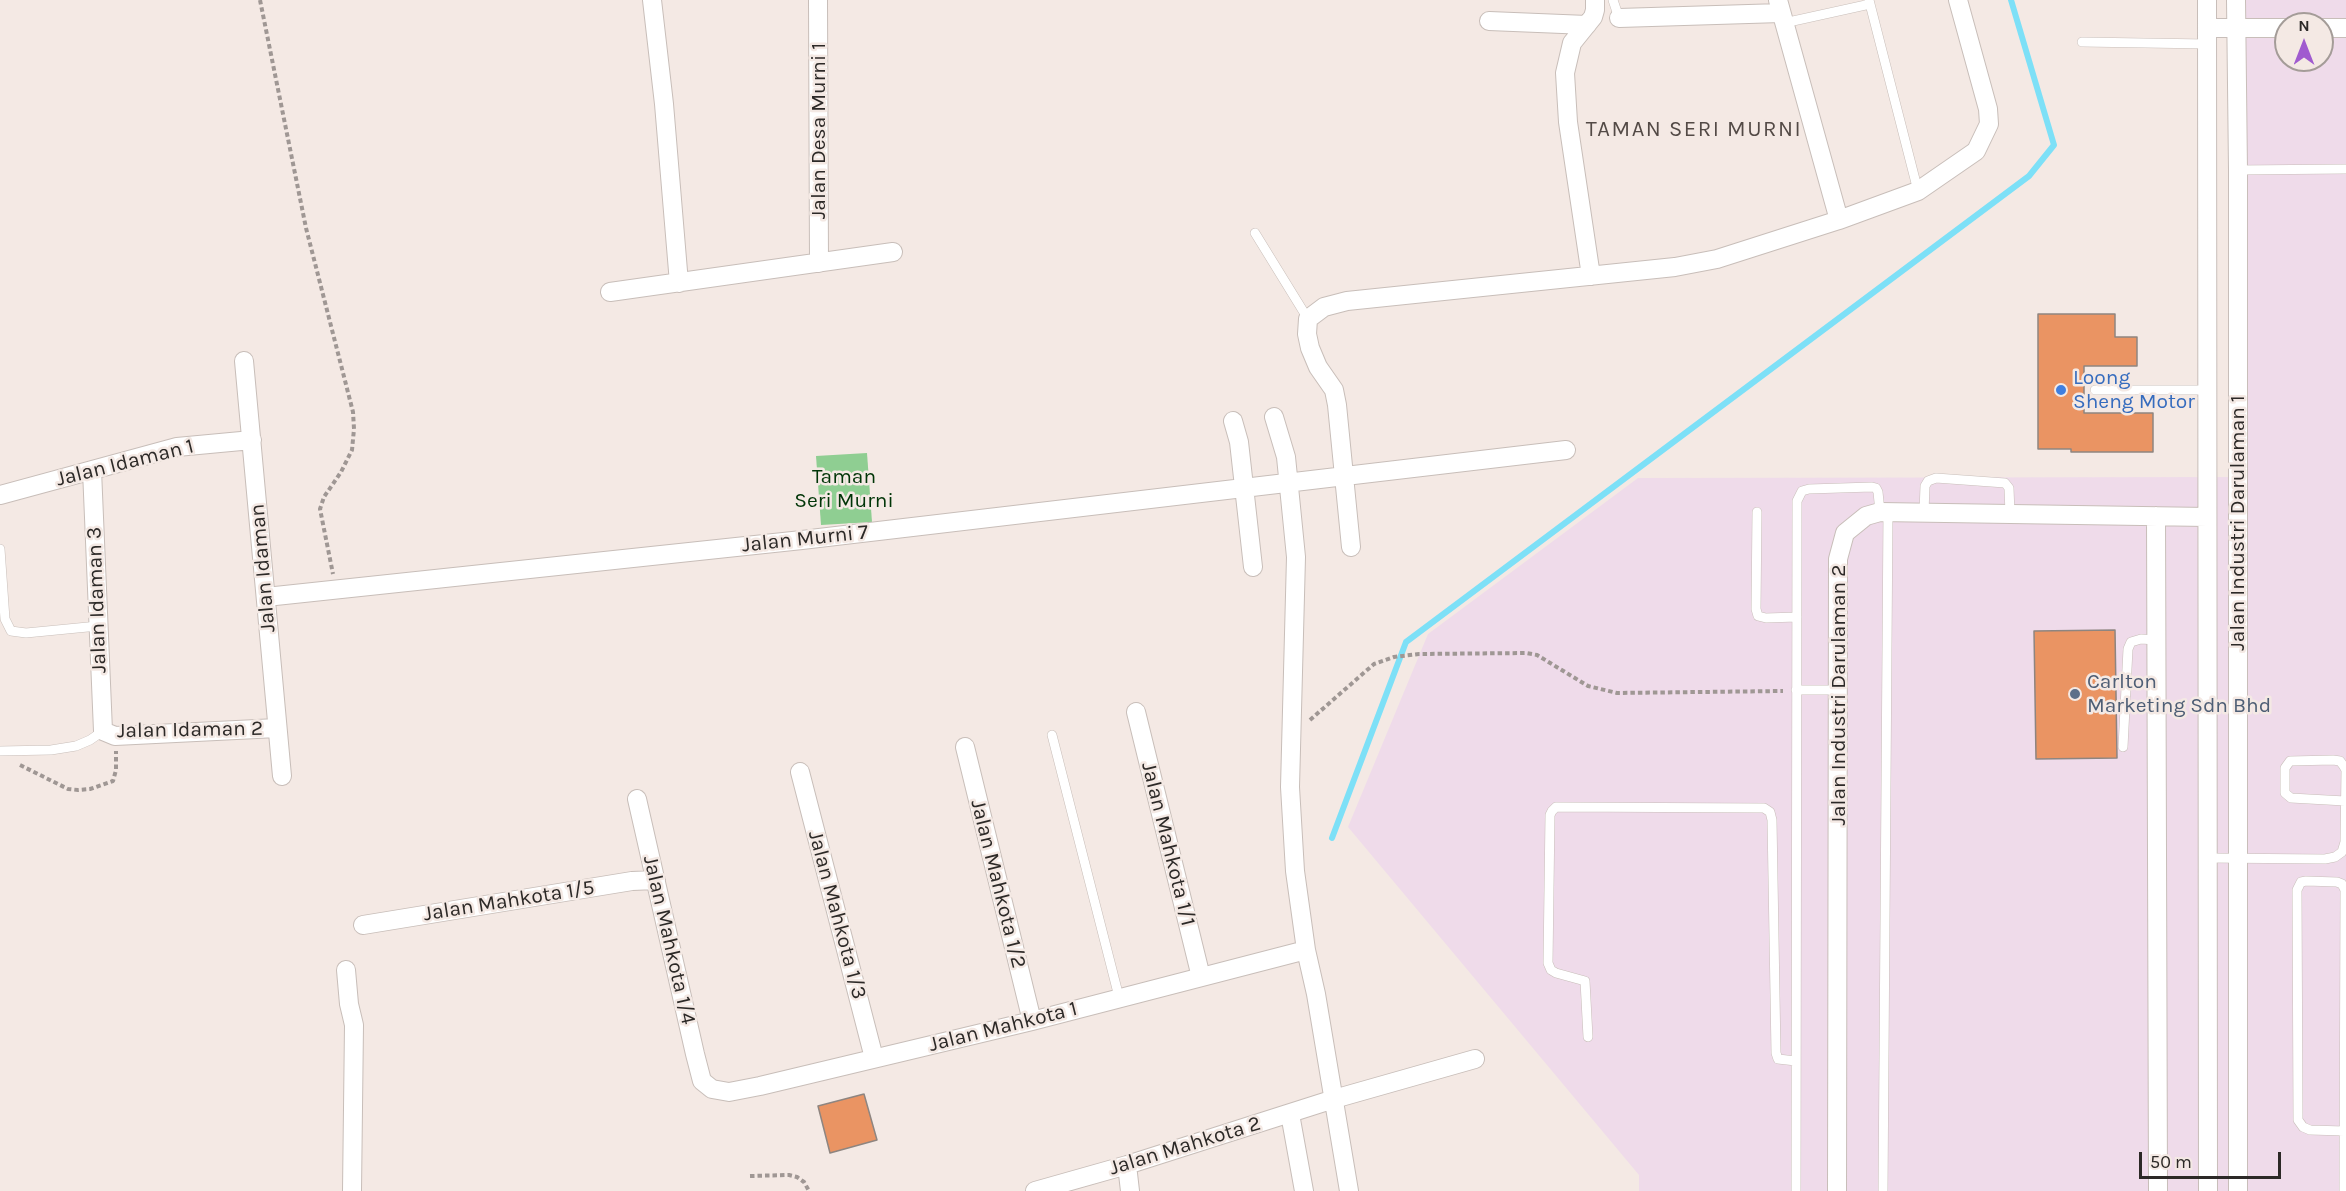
<!DOCTYPE html>
<html>
<head>
<meta charset="utf-8">
<style>
	body { margin:0 }
	#map { position:relative; width:2346px; height:1191px; overflow:hidden; background:#f4e9e4; font-family:Karla,sans-serif }
	canvas { display:block }
	.north { position:absolute; left:2274px; top:12px; width:60px; height:60px; box-sizing:border-box; background:#f4e9e4; border:2px solid #a49c98; border-radius:50%; rotate:0deg; font-size:16px; font-weight:700; line-height:24px; text-align:center; color:#2c2927 }
	.north::after { content:''; display:block; margin:auto; width:21px; height:27px; background:#a05bcf; clip-path:polygon(50% 0,100% 100%,50% 72%,0 100%) }
	.scale { position:absolute; left:2139px; top:1152px; width:142px; height:27px; box-sizing:border-box; border:3px solid #2c2927; border-top:0; padding-left:8px; font-size:18px; line-height:21px; white-space:nowrap; color:#2c2927; -webkit-text-stroke:4px #f4e9e4; paint-order:stroke }
</style>
</head>
<body>
<div id="map">
<canvas width="2346" height="1191"></canvas>
<div class="north">N</div>
<div class="scale">50 m</div>
</div>
<script>
const c = document.querySelector('canvas').getContext('2d');
c.lineJoin = 'round';
function fill(path, color) { c.fillStyle = color; c.fill(path, 'evenodd'); }
const poly = rows => new Path2D(rows.map(r => 'M' + r).join(''));
function stroke(path, color, width, dash) { c.strokeStyle = color; c.lineWidth = width; c.lineCap = dash ? 'butt' : 'round'; c.setLineDash(dash || []); c.stroke(path); }
function write(font, color, halo, rows, align = 'center') {
  c.font = font + ' Karla,sans-serif'; c.lineWidth = 5; c.setLineDash([]); c.textBaseline = 'middle'; c.strokeStyle = halo; c.fillStyle = color; for (const [text, x, y, turn = 0] of rows) {
    c.save(); c.translate(x, y); c.rotate((+turn || 0) * Math.PI / 180); c.textAlign = isNaN(turn) ? turn : align; if (halo) c.strokeText(text, 0, 0); c.fillText(text, 0, 0); c.restore();
  }
}
fill(poly([
	[2243,0,2346,0,2346,1191,1639,1191,1639,1175,1348,827,1428,634,1638,478,2244,477],
	[2286,24,2322,24,2322,60,2286,60]
]), '#efdbea');
fill(poly([
	[867,453,872,522,821,525,816,456]
]), '#8fce92');
stroke(poly([
	[1332,838,1406,642,2029,176,2054,145,2011,0]
]), '#7de0f7', 6);
const building = poly([
	[2038,314,2115,314,2115,337,2137,337,2137,366,2084,366,2084,413,2153,413,2153,452,2071,452,2071,449,2038,449,2038,314],
	[2115,630,2117,758,2036,759,2034,631,2115,630],
	[864,1094,877,1140,830,1153,818,1106,864,1094]
]);
fill(building, '#ea9463');
stroke(building, '#8e8580', 1.5);
const service = poly([
	[1613,0,1619,18],
	[1869,0,1918,191],
	[1784,23,1870,4],
	[2082,42,2207,44],
	[2238,170,2346,169],
	[1255,233,1308,319],
	[2095,390,2207,390],
	[1757,512,1756,609,1758,616,1766,618,1797,617],
	[1924,512,1925,486,1928,481,1936,478,2005,483,2009,488,2010,514],
	[0,549,5,619,11,631,26,633,98,626],
	[1796,690,1838,690],
	[1052,735,1119,997],
	[2123,747,2128,649,2131,642,2141,639,2156,640],
	[0,751,51,750,76,746,90,740,103,731],
	[2207,858,2325,859,2335,857,2342,852,2345,842,2346,770,2343,765,2340,761,2333,760,2290,761,2285,768,2285,793,2291,798,2345,801],
	[1588,1037,1585,981,1556,973,1551,970,1548,963,1550,815,1552,811,1556,807,1764,808,1770,812,1772,820,1776,1053,1778,1059,1796,1061],
	[2344,1131,2310,1130,2303,1127,2298,1120,2297,890,2301,882,2306,881,2337,882,2342,884,2345,890,2344,1191],
	[1796,1191,1797,501,1802,491,1809,489,1872,487,1876,488,1878,492,1880,512],
	[1883,1191,1888,512]
]);
const minor = poly([
	[652,0,664,104,679,283],
	[818,0,819,263],
	[1778,0,1839,220],
	[2207,0,2208,1191],
	[2236,0,2238,170,2238,1191],
	[1619,18,1781,13],
	[1489,21,1587,25],
	[2208,28,2286,28],
	[2322,28,2346,28],
	[1591,276,1568,122,1565,73,1572,43,1593,17,1595,10,1595,0],
	[610,292,893,252],
	[244,361,282,776],
	[1274,417,1286,457,1296,557,1290,787,1295,871,1306,950,1316,994,1349,1191],
	[1233,421,1239,442,1253,567],
	[92,470,103,731,115,736,277,728],
	[0,495,177,447,252,440],
	[2156,516,2158,1191],
	[1351,547,1337,405,1334,390,1318,367,1310,348,1307,334,1308,319,1324,307,1347,301,1675,267,1717,259,1839,220,1918,191,1976,151,1989,124,1988,109,1958,0],
	[266,597,802,540,1566,450],
	[1136,712,1201,977],
	[965,747,1032,1021],
	[800,772,874,1058],
	[637,799,695,1054,702,1081,712,1089,729,1092,760,1086,1032,1021,1306,950],
	[363,925,632,881,656,880],
	[346,970,349,1004,354,1025,352,1191],
	[1290,1114,1304,1191],
	[1127,1165,1130,1191],
	[1035,1191,1127,1165,1334,1099,1475,1059],
	[1837,1191,1838,559,1845,533,1866,516,1880,512,2207,517]
]);
stroke(service, '#c8beb9', 10);
stroke(minor, '#c8beb9', 20);
stroke(poly([
	[260,0,306,228,353,412,354,429,352,450,341,472,324,497,320,509,333,574],
	[1310,720,1374,664,1394,657,1419,654,1526,653,1537,655,1588,686,1617,693,1783,691],
	[20,765,68,789,78,790,90,789,113,781,116,770,116,751],
	[750,1176,789,1175,797,1177,804,1182,809,1191]
]), '#9f9794', 4, [4.5, 3]);
stroke(service, '#fff', 9);
stroke(minor, '#fff', 18);
for (const [x, y, r, color] of [
	[2061,390,6,"#3f7fe0"],
	[2075,694,6,"#5c6f8a"]
]) { const dot = new Path2D(); dot.arc(x, y, r, 0, 2 * Math.PI); c.fillStyle = color; c.fill(dot); stroke(dot, '#f4e9e4', 2); }
write('21px', '#2c2927', '#f4e9e4', [
	["Jalan Desa Murni 1",819,131,-90],
	["Jalan Idaman 1",125,463,-14],
	["Jalan Industri Darulaman 1",2238,523,-90],
	["Jalan Murni 7",805,539,-6],
	["Jalan Idaman",263,568,-95],
	["Jalan Idaman 3",97,600,-92],
	["Jalan Industri Darulaman 2",1839,695,-90],
	["Jalan Idaman 2",190,730,-1],
	["Jalan Mahkota 1/1",1168,844,76],
	["Jalan Mahkota 1/2",998,884,76],
	["Jalan Mahkota 1/5",509,901,-9],
	["Jalan Mahkota 1/3",837,915,75],
	["Jalan Mahkota 1/4",669,940,77],
	["Jalan Mahkota 1",1003,1027,-14],
	["Jalan Mahkota 2",1185,1146,-17]
]);
write('21px', '#366cbe', '#f4e9e4', [
	["Loong",2073,378],
	["Sheng Motor",2073,402]
], 'left');
write('21px', '#003507', '#f4e9e4', [
	["Taman",844,477],
	["Seri Murni",844,501]
]);
write('21px', '#4e5e75', '#f4e9e4', [
	["Carlton",2087,682],
	["Marketing Sdn Bhd",2087,706]
], 'left');
c.letterSpacing = '1.5px';
write('22px', '#534a46', '#f4e9e4', [
	["TAMAN SERI MURNI",1694,130]
]);
c.letterSpacing = '0px';
</script>
</body>
</html>
